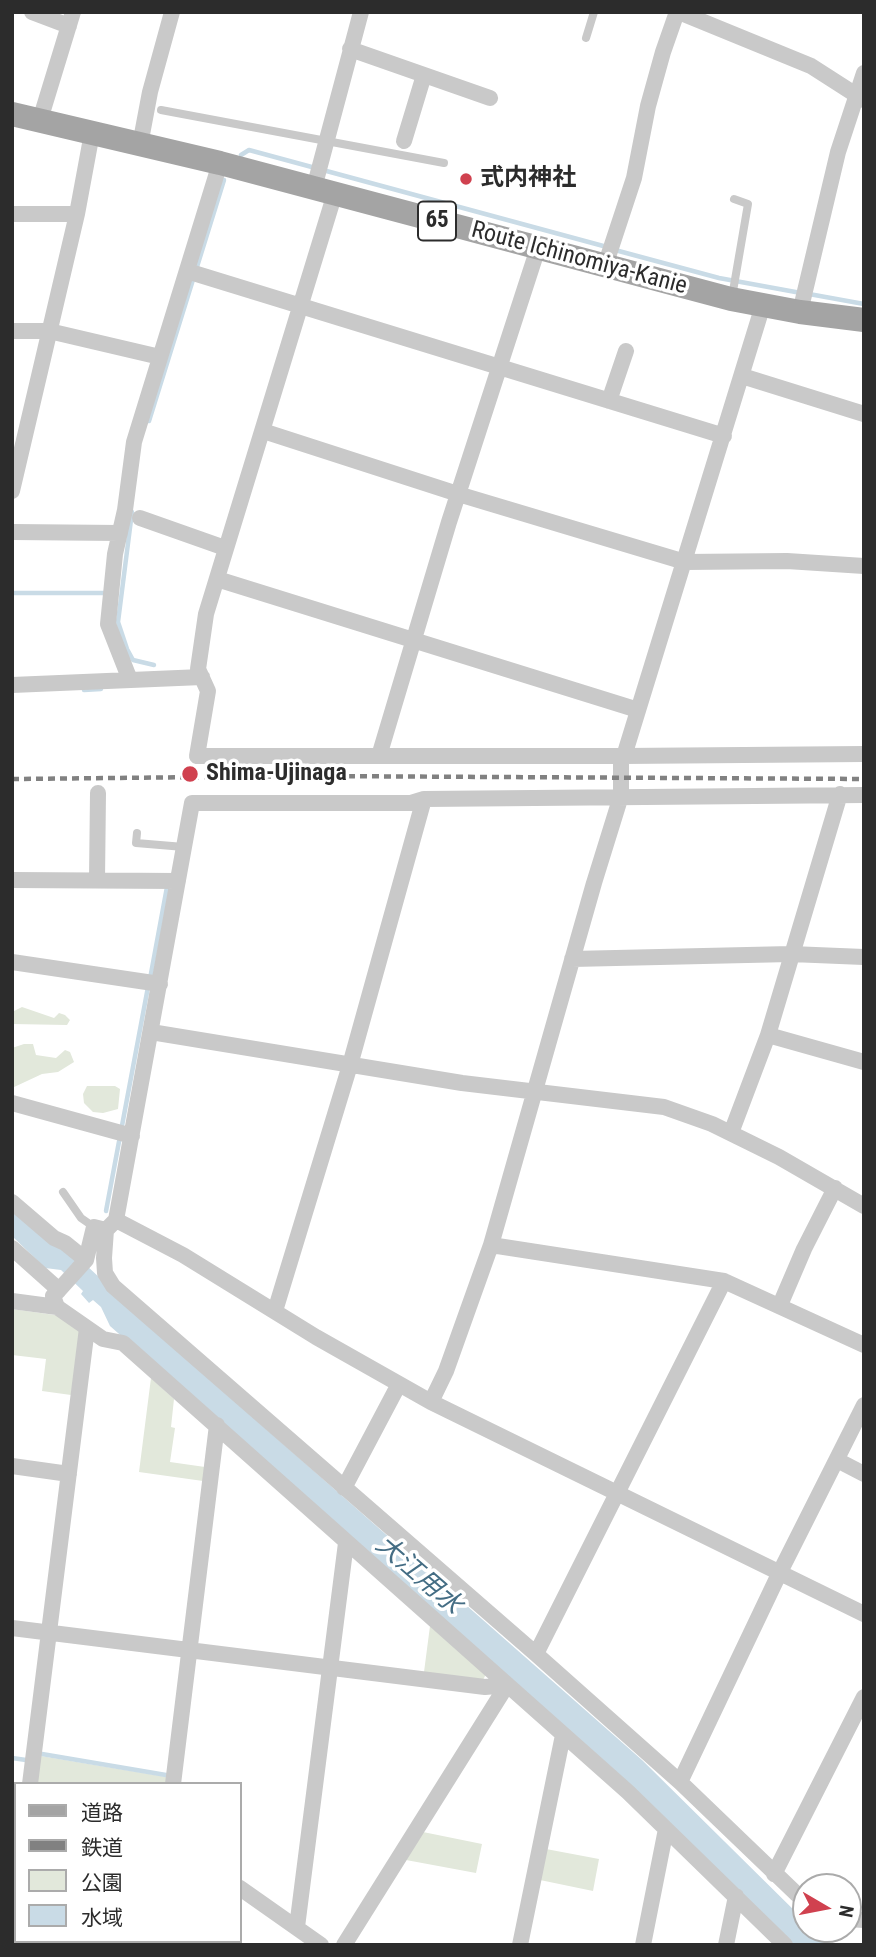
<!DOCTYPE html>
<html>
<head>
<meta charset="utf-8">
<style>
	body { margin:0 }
	#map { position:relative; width:876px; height:1957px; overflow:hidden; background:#fff; font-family:"Roboto Condensed","Noto Sans JP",sans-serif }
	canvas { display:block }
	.frame { position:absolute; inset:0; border:14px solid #2c2c2c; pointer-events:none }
	.legend { position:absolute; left:14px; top:1782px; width:228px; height:161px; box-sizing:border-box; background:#fff; border:2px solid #ababab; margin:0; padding:9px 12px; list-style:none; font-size:21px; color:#2c2c2c }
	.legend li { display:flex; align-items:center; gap:14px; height:35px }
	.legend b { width:35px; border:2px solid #ababab }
	.north { position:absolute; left:792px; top:1873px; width:70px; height:70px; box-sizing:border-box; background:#fff; border:2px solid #ababab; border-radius:50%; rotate:100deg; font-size:19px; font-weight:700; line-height:28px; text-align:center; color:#2c2c2c }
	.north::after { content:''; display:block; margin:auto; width:24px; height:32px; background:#d0414f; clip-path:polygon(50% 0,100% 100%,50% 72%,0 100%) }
</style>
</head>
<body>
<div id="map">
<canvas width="876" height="1957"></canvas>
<div class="frame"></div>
<ul class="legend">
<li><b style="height:9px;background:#a4a4a4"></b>道路</li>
<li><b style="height:9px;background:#818181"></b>鉄道</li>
<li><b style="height:19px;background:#e2e8db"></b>公園</li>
<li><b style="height:19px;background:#c9dbe6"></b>水域</li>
</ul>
<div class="north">N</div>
</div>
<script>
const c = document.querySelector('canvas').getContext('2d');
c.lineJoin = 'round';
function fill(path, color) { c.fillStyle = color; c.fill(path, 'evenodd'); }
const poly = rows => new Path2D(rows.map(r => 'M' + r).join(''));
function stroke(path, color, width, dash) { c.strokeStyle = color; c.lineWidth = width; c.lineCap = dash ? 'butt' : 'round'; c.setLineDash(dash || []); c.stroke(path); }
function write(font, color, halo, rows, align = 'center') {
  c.font = font + ' "Roboto Condensed","Noto Sans JP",sans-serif'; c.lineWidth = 7; c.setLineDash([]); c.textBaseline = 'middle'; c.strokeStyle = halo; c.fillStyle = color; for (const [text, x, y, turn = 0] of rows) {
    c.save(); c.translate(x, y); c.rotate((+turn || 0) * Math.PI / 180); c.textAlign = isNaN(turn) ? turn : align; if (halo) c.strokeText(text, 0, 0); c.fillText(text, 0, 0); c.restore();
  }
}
fill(poly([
	[22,1007,54,1018,59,1013,65,1015,70,1020,67,1025,12,1024,12,1012],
	[24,1044,33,1044,36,1055,56,1058,65,1050,70,1052,74,1062,58,1072,42,1074,12,1088,12,1048],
	[87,1086,115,1086,120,1089,118,1109,103,1113,93,1112,84,1103,83,1094],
	[12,1309,62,1316,81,1332,71,1395,42,1391,46,1359,12,1355],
	[151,1378,174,1399,171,1427,175,1428,170,1462,205,1467,203,1481,139,1472],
	[430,1626,486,1674,483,1680,424,1672],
	[41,1756,167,1777,166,1784,37,1784],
	[423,1832,482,1844,476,1873,406,1860],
	[546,1849,599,1859,593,1891,540,1880]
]), '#e2e8db');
fill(poly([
	[12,1208,86,1265,189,1361,642,1760,806,1922,806,1929,813,1929,829,1945,794,1945,633,1787,110,1326,101,1307,93,1300,89,1303,81,1294,83,1291,61,1270,45,1268,12,1236]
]), '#c9dbe6');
stroke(poly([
	[241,155,249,150,607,247],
	[615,250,719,278,801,293],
	[809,294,864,304],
	[149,421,224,180],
	[132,512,118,622,127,649,133,660,154,665],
	[12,593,106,593],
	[84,690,101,689],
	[150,979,167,887],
	[106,1211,148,987],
	[42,1754,166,1775],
	[12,1758,26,1760]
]), '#c9dbe6', 4.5);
stroke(poly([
	[586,38,594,12],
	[161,110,444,163],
	[732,297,748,204,734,199],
	[137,833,136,843,184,847],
	[63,1192,81,1218,94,1227]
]), '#c9c9c9', 8);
stroke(poly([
	[32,12,69,26],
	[679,12,811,66,864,100],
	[350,49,490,98],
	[40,120,73,12],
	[404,141,424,75],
	[140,145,150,92,172,12],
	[314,188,361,12],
	[335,193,206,614,198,669,208,691,197,756,624,756,864,754],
	[12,214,77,214],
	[605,266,634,178,648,106,663,52,677,12],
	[187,271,724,436],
	[800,312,838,152,864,73],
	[12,331,49,331,160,357],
	[742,376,864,414],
	[609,401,626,351],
	[263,431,458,494,685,562,787,561,864,566],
	[12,491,77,214,92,133],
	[140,518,225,548],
	[12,532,120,533],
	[217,579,638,710],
	[130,680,108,624,115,554,125,510,134,442,220,163],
	[12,685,202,677],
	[379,756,449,522,538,248],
	[624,756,763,305],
	[12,880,178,881],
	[97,880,98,793],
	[572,959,791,954,864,957],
	[12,962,160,984],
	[151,1032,462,1083,664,1107,712,1124,779,1157,864,1206],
	[768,1035,864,1062],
	[12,1103,132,1136],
	[731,1133,768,1035,840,794],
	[12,1202,54,1238,65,1243,86,1260],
	[116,1220,183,1255,316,1337,431,1402,864,1614],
	[106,1230,104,1258,105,1273,113,1286,536,1654,680,1782,806,1903],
	[491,1245,724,1281,864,1345],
	[12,1248,59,1290,53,1296,57,1307,103,1339,123,1343,628,1792,785,1945],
	[59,1290,86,1260,94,1227,106,1230,116,1220,192,803,411,803,424,799,864,795],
	[12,1301,57,1307],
	[780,1305,804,1249,835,1188],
	[275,1311,350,1065,424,799],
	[431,1402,446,1371,491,1245,594,883,621,796,621,756],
	[837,1460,864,1474],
	[12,1466,69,1474],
	[344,1488,399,1384],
	[12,1628,485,1687,507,1685,344,1945],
	[536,1654,724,1281],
	[680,1782,780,1572,864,1405],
	[30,1784,87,1328],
	[173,1784,217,1425],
	[774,1874,864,1697],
	[240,1888,321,1945],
	[12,1897,16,1897],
	[848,1919,864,1920],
	[297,1927,346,1543],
	[144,1945,145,1941],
	[520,1945,563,1735],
	[643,1945,666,1829],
	[726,1945,736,1896]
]), '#c9c9c9', 16);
stroke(poly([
	[12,114,220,163,731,299,800,312,864,320]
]), '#a4a4a4', 24);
stroke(poly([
	[12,779,312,776,864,779]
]), '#818181', 4.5, [7, 5]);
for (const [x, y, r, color] of [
	[466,179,7,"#d0414f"],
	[190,774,9,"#d0414f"]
]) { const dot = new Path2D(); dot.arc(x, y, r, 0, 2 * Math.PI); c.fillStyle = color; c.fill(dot); stroke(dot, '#fff', 2.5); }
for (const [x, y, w] of [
	[437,221,38]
]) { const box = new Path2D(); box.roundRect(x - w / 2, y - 19.5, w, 39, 5); c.fillStyle = '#fff'; c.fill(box); stroke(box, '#2c2c2c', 2); }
write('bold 23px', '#2c2c2c', null, [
	["65",437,221]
]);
write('bold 24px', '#2c2c2c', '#fff', [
	["式内神社",480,179],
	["Shima-Ujinaga",206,774]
], 'left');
write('24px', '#2c2c2c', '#fff', [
	["Route Ichinomiya-Kanie",579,259,15]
]);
write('italic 26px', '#446d84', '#fff', [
	["大江用水",418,1576,41]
]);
</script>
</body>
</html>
